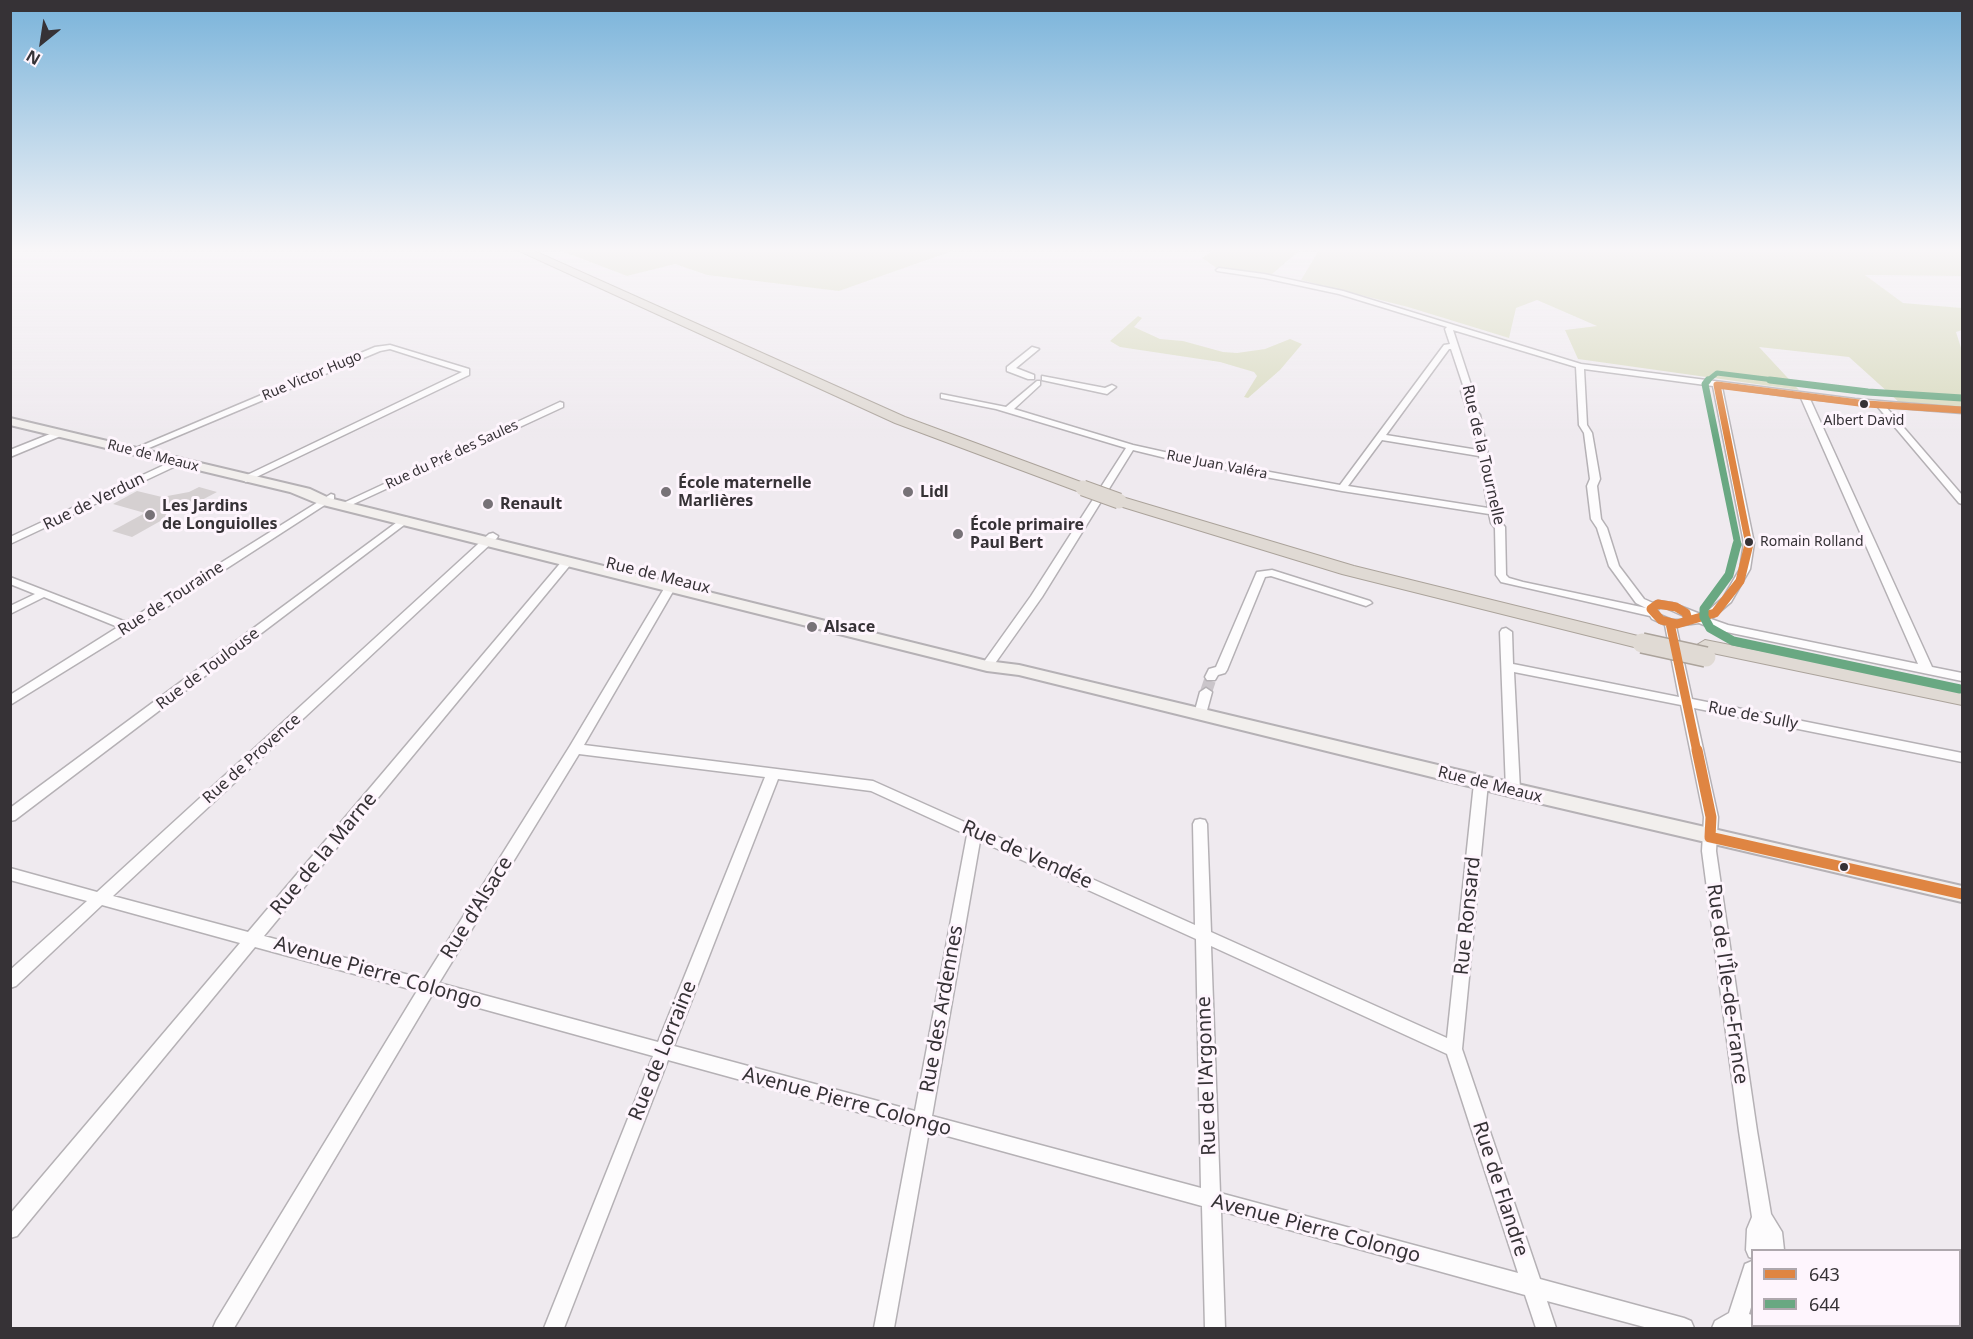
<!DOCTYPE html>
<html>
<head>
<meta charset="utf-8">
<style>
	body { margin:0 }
	#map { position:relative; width:1973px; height:1339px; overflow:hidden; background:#efeaef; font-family:"Noto Sans",sans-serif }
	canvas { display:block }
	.frame { position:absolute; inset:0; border:12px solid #363236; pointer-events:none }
	.legend { position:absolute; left:1751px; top:1249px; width:210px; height:78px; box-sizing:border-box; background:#fef5fd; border:2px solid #aea7ad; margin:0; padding:8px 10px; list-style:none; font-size:18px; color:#363236 }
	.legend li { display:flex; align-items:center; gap:12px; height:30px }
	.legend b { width:30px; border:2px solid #aea7ad }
	.north { position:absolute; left:12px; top:12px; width:60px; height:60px; -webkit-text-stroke:4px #fef5fd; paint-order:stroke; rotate:210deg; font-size:16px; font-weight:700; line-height:24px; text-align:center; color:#363236 }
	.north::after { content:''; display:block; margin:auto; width:21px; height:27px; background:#363236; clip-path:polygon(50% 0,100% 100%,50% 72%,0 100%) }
</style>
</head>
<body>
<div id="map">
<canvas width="1973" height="1339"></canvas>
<div class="frame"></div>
<ul class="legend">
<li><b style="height:8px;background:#df8542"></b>643</li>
<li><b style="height:8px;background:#69a882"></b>644</li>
</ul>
<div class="north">N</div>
</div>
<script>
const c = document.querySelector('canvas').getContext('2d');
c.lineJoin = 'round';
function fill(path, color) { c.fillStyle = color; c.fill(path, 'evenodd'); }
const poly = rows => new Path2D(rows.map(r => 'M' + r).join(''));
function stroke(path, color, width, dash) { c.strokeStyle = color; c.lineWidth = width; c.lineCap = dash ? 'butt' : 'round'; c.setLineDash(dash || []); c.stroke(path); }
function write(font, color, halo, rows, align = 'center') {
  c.font = font + ' "Noto Sans",sans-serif'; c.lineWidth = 6; c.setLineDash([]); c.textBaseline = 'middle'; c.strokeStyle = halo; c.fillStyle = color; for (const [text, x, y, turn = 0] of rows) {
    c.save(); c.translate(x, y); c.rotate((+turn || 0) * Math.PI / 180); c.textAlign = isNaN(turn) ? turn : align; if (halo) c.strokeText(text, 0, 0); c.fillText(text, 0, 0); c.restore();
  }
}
fill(poly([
	[559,250,955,250,839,291,707,275,675,264,627,276],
	[1214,250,1300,250,1271,275,1218,269,1202,258],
	[1319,250,1962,250,1962,276,1865,275,1903,303,1962,308,1962,330,1956,332,1962,351,1962,407,1900,403,1849,357,1759,347,1799,390,1578,359,1565,330,1597,326,1537,300,1516,308,1509,338,1408,307,1301,280],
	[1138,316,1142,318,1134,327,1160,339,1183,341,1223,352,1237,353,1265,349,1290,339,1302,344,1280,370,1248,398,1244,397,1257,376,1254,372,1220,362,1120,347,1110,341]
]), '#d8dabe');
fill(poly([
	[199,487,217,492,200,501,169,507,164,519,132,537,112,531,145,513,113,504,137,491,162,497,189,492]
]), '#d5d0d1');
stroke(poly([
	[1206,692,1211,677]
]), '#cac5ca', 12, [12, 6]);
const minor = poly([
	[1219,268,1264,274,1343,291,1581,364,1855,399,1962,408,1962,413,1886,407,1962,495,1962,504,1959,503,1877,406,1810,399,1932,667,1962,673,1962,681,1717,630,1699,623,1676,626,1692,699,1962,753,1962,762,1694,708,1718,817,1716,851,1757,1131,1771,1214,1782,1232,1784,1250,1752,1250,1752,1258,1749,1257,1746,1250,1747,1229,1752,1217,1739,1131,1702,851,1704,817,1681,705,1514,672,1520,790,1518,793,1513,795,1508,793,1506,790,1500,632,1502,629,1506,628,1512,632,1513,664,1679,697,1665,625,1652,619,1650,616,1501,582,1496,575,1495,528,1491,523,1489,514,1342,491,1178,461,1133,450,1042,597,991,669,987,670,981,666,1031,596,1126,448,996,409,941,398,941,394,1006,407,1037,381,1040,381,1040,385,1014,409,1133,445,1178,455,1340,485,1444,345,1450,344,1445,329,1447,327,1339,294,1264,278,1217,271,1216,270,1219,268],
	[1453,330,1576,367,1579,425,1584,433,1590,479,1587,486,1591,519,1597,528,1609,566,1636,603,1646,608,1523,582,1509,578,1506,575,1505,527,1501,522,1480,415,1475,409,1469,391,1472,388,1453,330],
	[1449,349,1451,349,1464,388,1461,391,1467,410,1472,416,1478,450,1386,435,1449,349],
	[1584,369,1713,386,1744,543,1740,569,1723,598,1703,615,1672,603,1658,601,1653,603,1644,599,1619,566,1607,528,1601,519,1597,486,1600,479,1592,433,1587,425,1584,369],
	[1722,387,1801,398,1918,664,1728,625,1711,619,1731,602,1750,569,1754,543,1722,387],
	[1382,440,1479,456,1488,508,1348,486,1382,440],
	[1660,608,1666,608,1686,617,1681,620,1672,620,1660,615,1657,610,1660,608],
	[390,345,469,369,469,375,246,482,241,479,243,477,462,372,390,349,380,351,137,453,134,454,129,451,375,347,390,345],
	[1032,347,1039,349,1016,368,1034,375,1034,379,1028,379,1007,371,1007,367,1032,347],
	[1042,376,1105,388,1112,385,1116,387,1107,394,1042,380,1042,376],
	[560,402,563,403,563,407,347,507,344,508,339,505,560,402],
	[60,430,64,433,63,435,10,457,10,450,60,430],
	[177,459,180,460,180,464,10,544,10,537,177,459],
	[331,494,334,495,334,499,133,629,10,705,10,695,118,627,44,597,10,614,10,606,35,594,10,584,10,577,126,622,331,494],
	[404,517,408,518,408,522,15,820,10,821,10,808,404,517],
	[493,533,498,536,497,538,113,896,248,932,563,560,567,559,571,560,572,562,571,564,264,936,424,979,570,746,665,587,672,578,676,577,681,580,675,588,584,745,873,781,1195,925,1193,824,1195,820,1200,819,1205,820,1207,824,1211,932,1447,1038,1474,783,1476,780,1481,778,1486,780,1488,783,1462,1049,1540,1279,1684,1318,1691,1321,1694,1328,1648,1328,1547,1301,1556,1328,1536,1328,1525,1295,1221,1211,1225,1328,1205,1328,1202,1206,929,1131,894,1328,874,1328,912,1127,668,1060,564,1328,544,1328,653,1056,432,995,234,1328,213,1328,216,1321,417,991,255,947,17,1236,10,1238,10,1214,240,943,102,905,16,986,10,988,10,970,87,901,10,880,10,868,97,892,489,534,493,533],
	[579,754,765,777,658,1042,439,983,579,754],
	[778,779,871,791,967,835,915,1111,674,1046,778,779],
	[980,841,1196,939,1201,1188,932,1116,980,841],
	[1211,946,1447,1054,1518,1273,1220,1193,1211,946],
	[1272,570,1370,601,1372,603,1366,606,1271,576,1265,577,1227,670,1225,673,1218,675,1215,680,1207,680,1205,677,1209,669,1216,667,1256,574,1257,572,1272,570],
	[1206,688,1212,692,1206,714,1200,718,1194,714,1200,692,1206,688],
	[1752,1261,1752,1304,1749,1314,1752,1315,1752,1326,1762,1326,1761,1328,1712,1328,1715,1321,1729,1313,1745,1264,1752,1261],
	[1767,1326,1787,1326,1787,1328,1767,1328,1767,1326]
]);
const secondary = poly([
	[10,418,310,489,329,498,987,661,1019,665,1513,783,1962,886,1962,902,1513,797,1019,675,987,671,319,504,290,492,10,425,10,418]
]);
const trunk = poly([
	[517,250,532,250,905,417,1089,485,1091,488,1089,491,1077,491,895,423,517,250],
	[1119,496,1354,566,1642,637,1651,643,1642,649,1342,574,1113,504,1111,501,1119,496],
	[1705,640,1962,691,1962,705,1698,650,1695,646,1705,640]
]);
stroke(minor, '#b5b1b5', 3);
stroke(secondary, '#b5b1b5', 4);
stroke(trunk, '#aba39b', 2);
fill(minor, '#fdfcfd');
fill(secondary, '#f2efed');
fill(trunk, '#e0dad4');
const trunkBridgeFar1 = poly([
	[1083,488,1119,501]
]);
const trunkBridge = poly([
	[1642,643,1706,657]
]);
stroke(trunkBridgeFar1, '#aba39b', 17, []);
stroke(trunkBridge, '#aba39b', 22, []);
stroke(trunkBridgeFar1, '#e0dad4', 15);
stroke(trunkBridge, '#e0dad4', 19);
stroke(poly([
	[1749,545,1717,385,1867,404,1962,410]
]), '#df8542', 7);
stroke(poly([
	[1688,620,1686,613,1676,607,1658,604,1651,609,1661,620,1677,624,1715,613,1740,581,1749,544],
	[1670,623,1697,752]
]), '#df8542', 9);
stroke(poly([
	[1697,750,1711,817,1710,837,1962,894]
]), '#df8542', 11);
stroke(poly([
	[1707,381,1717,373,1782,381]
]), '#69a882', 5);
stroke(poly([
	[1708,380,1705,384,1738,545],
	[1770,380,1868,392,1962,398]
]), '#69a882', 7);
stroke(poly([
	[1737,544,1729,575,1704,609,1704,617,1710,628,1733,641,1960,689]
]), '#69a882', 9);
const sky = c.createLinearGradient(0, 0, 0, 438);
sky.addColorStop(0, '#79b3da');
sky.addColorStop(0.57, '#f8f6f8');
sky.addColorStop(1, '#f8f6f800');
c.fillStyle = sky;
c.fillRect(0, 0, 1973, 438);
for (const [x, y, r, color] of [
	[1864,404,5,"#363236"],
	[666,492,6,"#777277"],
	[908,492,6,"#777277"],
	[488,504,6,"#777277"],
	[150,515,6,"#777277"],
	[958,534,6,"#777277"],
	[1749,542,5,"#363236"],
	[812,627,6,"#777277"],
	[1844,867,5,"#363236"]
]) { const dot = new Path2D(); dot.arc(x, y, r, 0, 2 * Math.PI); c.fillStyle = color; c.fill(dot); stroke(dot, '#fef5fd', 2); }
write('14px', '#363236', '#fef5fd', [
	["Rue Victor Hugo",312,376,-23],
	["Rue du Pré des Saules",452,455,-25],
	["Rue de Meaux",153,456,14],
	["Rue Juan Valéra",1217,465,11]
]);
write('14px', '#363236', '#fef5fd', [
	["Albert David",1864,421],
	["Romain Rolland",1760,542,"left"]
]);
write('16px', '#363236', '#fef5fd', [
	["Rue de la Tournelle",1483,455,77],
	["Rue de Verdun",94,502,-26],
	["Rue de Meaux",658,576,14],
	["Rue de Touraine",171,599,-33],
	["Rue de Toulouse",208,669,-37],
	["Rue de Sully",1753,716,11],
	["Rue de Provence",252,759,-42],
	["Rue de Meaux",1490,785,14]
]);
write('bold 16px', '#363236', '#fef5fd', [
	["École maternelle",678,483],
	["Marlières",678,501],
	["Lidl",920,492],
	["Renault",500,504],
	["Les Jardins",162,506],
	["de Longuiolles",162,524],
	["École primaire",970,525],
	["Paul Bert",970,543],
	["Alsace",824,627]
], 'left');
write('20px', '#363236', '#fef5fd', [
	["Rue de la Marne",324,854,-50],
	["Rue de Vendée",1027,855,24],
	["Rue d'Alsace",477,908,-58],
	["Rue Ronsard",1468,916,-84],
	["Avenue Pierre Colongo",378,973,16],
	["Rue de l'Île-de-France",1727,984,82],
	["Rue des Ardennes",942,1009,-80],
	["Rue de Lorraine",663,1051,-68],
	["Rue de l'Argonne",1207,1076,-92],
	["Avenue Pierre Colongo",847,1102,15],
	["Rue de Flandre",1500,1189,72],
	["Avenue Pierre Colongo",1316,1229,15]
]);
</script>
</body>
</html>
